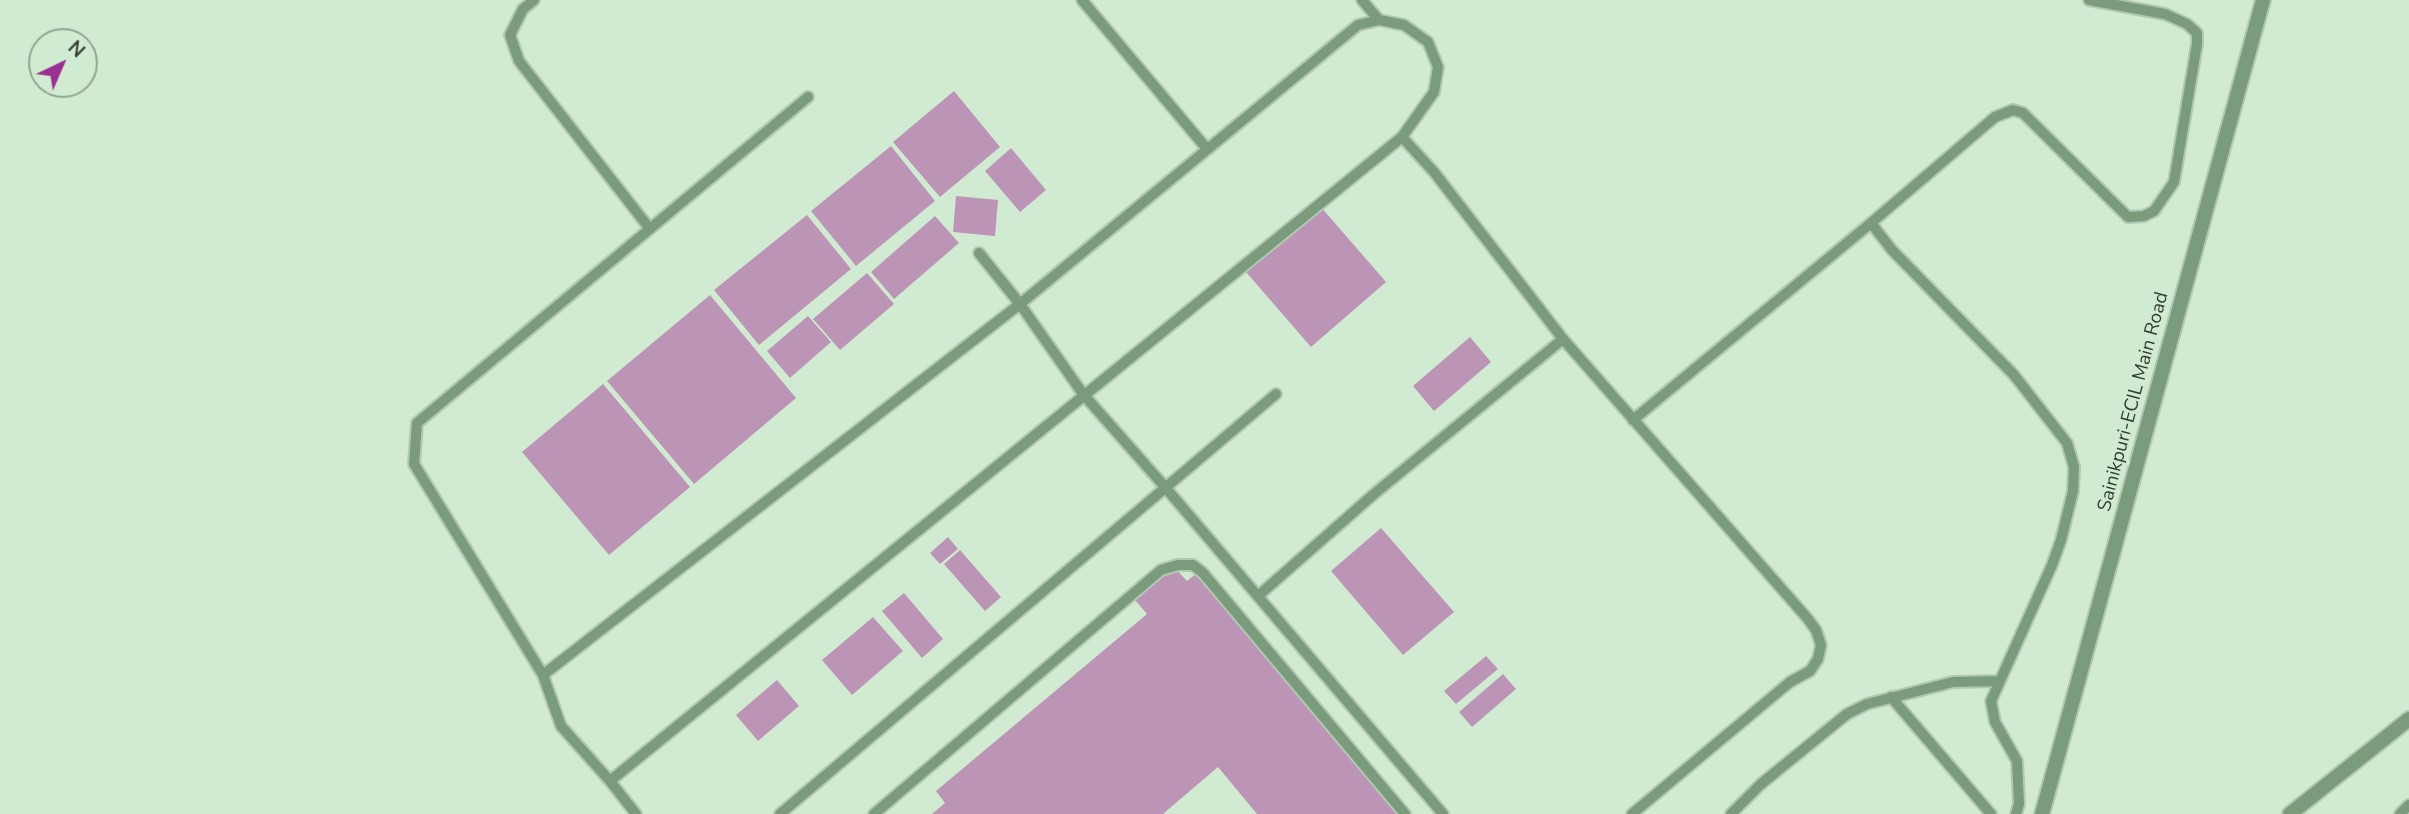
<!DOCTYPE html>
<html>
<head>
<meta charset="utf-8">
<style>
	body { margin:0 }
	#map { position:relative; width:2409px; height:814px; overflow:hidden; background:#d1ebd2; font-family:"Nunito Sans",sans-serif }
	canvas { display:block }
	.north { position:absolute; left:28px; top:28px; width:70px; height:70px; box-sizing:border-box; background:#d1ebd2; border:2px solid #92a693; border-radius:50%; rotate:44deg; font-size:19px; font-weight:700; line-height:28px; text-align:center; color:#333e34 }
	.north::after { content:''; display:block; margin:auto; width:24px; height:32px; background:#9c3092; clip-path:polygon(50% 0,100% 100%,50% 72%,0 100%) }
</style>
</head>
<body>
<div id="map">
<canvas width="2409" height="814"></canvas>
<div class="north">N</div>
</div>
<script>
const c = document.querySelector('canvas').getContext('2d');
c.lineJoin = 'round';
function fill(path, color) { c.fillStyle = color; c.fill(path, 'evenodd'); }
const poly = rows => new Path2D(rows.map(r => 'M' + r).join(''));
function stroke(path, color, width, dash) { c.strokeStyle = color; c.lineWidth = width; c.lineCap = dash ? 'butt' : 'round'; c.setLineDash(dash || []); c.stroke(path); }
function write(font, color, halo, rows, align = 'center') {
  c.font = font + ' "Nunito Sans",sans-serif'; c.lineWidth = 7; c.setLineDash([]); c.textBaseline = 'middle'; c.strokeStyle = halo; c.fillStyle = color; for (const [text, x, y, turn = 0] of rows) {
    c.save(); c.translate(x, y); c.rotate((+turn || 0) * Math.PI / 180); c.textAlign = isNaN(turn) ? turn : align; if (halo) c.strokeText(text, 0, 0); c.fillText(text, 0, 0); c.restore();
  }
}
fill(poly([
	[954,91,1000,147,940,197,893,142],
	[891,146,935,201,856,266,811,211],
	[1011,148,1046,190,1020,212,985,171],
	[956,196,998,200,995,236,953,232],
	[1321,207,1386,282,1311,347,1246,272],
	[807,215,851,269,759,345,714,290],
	[935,216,959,243,894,299,871,272],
	[867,273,894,304,840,350,813,319],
	[710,295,796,398,694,484,607,381],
	[808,316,831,342,790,378,767,351],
	[1470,337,1491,362,1434,411,1413,386],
	[603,384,690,487,609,555,522,452],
	[1381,528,1454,612,1403,655,1331,571],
	[948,537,958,549,940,564,930,553],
	[960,550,1001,597,985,611,944,564],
	[1174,567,1187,581,1197,573,1398,814,1257,814,1218,767,1164,813,1165,814,932,814,945,803,936,791,1147,614,1135,600],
	[904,593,943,639,922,658,882,611],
	[873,617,903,651,852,695,822,660],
	[1486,656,1498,669,1456,704,1444,691],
	[1503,674,1516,689,1472,727,1459,712],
	[777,680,799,706,758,741,736,715]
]), '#bc95b6');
const service = poly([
	[534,0,523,9,510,35,519,61,650,229],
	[1082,0,1207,149],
	[1362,0,1379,20],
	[979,253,1020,304,1083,394,1165,487,1443,814],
	[1633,420,1871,223],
	[1258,596,1374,494,1563,339],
	[543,675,414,464,417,423,808,97],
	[1891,697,1991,814],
	[610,781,1402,137,1434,172,1563,339,1808,619,1816,630,1821,645,1818,659,1810,671,1790,682,1632,814],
	[636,814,610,781,561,726,543,675,1020,304,1358,25,1379,20,1404,25,1428,42,1438,67,1434,92,1402,137],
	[780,814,1276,394],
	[874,814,1161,570,1178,565,1193,565,1203,573,1405,814],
	[1731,814,1761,784,1847,714,1867,704,1953,682,1999,681],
	[2016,814,2019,804,2017,761,1995,722,1991,701,2052,565,2061,540,2073,491,2074,467,2067,443,2014,375,1892,250,1871,223,1995,117,2013,110,2023,113,2128,217,2144,216,2154,211,2174,182,2197,44,2197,33,2187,24,2165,14,2089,0],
	[2400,814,2409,805]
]);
const minor = poly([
	[2290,814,2409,719]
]);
const tertiary = poly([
	[2042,814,2263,0]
]);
stroke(service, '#b1c8b2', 14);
stroke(minor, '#b1c8b2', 18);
stroke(tertiary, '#b1c8b2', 18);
stroke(service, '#7b9b7d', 10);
stroke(minor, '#7b9b7d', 14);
stroke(tertiary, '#7b9b7d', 14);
write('19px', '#333e34', '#d1ebd2', [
	["Sainikpuri-ECIL Main Road",2134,402,-75]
]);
</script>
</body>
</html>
